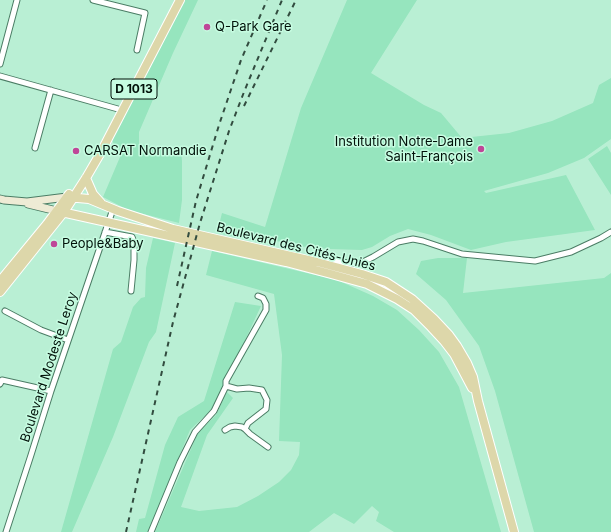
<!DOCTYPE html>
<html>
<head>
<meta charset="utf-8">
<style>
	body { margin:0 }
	canvas { display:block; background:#b9efd4 }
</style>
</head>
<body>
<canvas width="611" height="532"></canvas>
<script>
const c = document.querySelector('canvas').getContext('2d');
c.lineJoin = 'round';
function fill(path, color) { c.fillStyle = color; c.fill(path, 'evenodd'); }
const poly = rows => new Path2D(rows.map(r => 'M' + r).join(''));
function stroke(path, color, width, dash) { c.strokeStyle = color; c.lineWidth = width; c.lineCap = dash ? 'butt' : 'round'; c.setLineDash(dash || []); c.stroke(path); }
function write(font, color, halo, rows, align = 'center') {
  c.font = font + ' Inter,sans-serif'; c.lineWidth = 3; c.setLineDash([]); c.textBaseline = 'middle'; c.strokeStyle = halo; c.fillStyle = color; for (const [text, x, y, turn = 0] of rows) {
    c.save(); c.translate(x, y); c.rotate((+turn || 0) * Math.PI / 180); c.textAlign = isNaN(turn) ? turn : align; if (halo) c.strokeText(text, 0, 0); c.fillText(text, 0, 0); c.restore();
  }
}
fill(poly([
	[183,0,198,0,173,53,139,132,139,144,181,151,182,161,182,200,179,223,128,210,103,197,120,157,111,138],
	[347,0,417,0,371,73,424,105,441,113,462,138,509,133,552,121,593,103,599,85,611,78,611,139,584,158,548,173,484,191,486,193,566,175,595,230,506,242,471,250,431,235,408,229,390,236,372,247,362,250,329,249,296,246,265,238,257,241,217,233,222,213,265,227,301,108],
	[607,146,611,153,611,195,588,159],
	[153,238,175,243,156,332,149,342,113,437,72,532,61,532,113,349,121,342,133,307,141,298,145,297,146,268],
	[212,251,337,280,373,296,397,310,419,330,439,352,459,387,501,532,394,532,376,521,379,512,372,506,354,524,334,513,309,532,155,532,198,433,216,415,227,392,233,398,207,435,181,507,199,511,237,507,258,496,279,482,291,470,299,455,300,442,279,441,282,355,274,294,206,275],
	[438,258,467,258,463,293,604,278,611,273,611,532,534,532,495,391,479,346,446,300,416,274,421,261],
	[235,302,261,306,214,407,190,430,148,532,136,532,139,519,145,518,165,445,178,417,204,401]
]), '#96e5be');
const street = poly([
	[93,0,145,13,137,50],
	[0,64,17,0],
	[0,76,118,109],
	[35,148,51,90],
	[105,232,132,237,134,242,134,260,131,291],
	[311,257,354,264,363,262,373,257,398,242,413,239,423,241,462,254,535,261,571,252,601,238,611,232],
	[5,311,41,330,68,340],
	[0,384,2,380,51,391],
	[226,386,237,389,249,388,262,390,267,400,266,409,248,423,245,429,250,434,268,447],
	[225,430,230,427,235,426,242,427,245,429],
	[6,532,31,455,51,391,113,209],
	[151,532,180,462,195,432,214,411,226,386,226,381,266,310,266,304,263,298,258,296]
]);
const secondary = poly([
	[0,199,4,200,27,202,67,197],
	[28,204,57,211]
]);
const primary = poly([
	[86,178,93,194,101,203],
	[67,197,89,199,118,211,173,229,317,262,362,274,386,282,412,299,434,319,449,335,457,346,467,363,473,377,478,401,514,532],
	[57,211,286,262,331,274,367,284,397,299,414,310,431,327,444,341,454,354,472,388],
	[0,281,47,224,69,194],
	[0,292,64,212,86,178,100,154,180,0]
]);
stroke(street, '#4b7d65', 7);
stroke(secondary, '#4b7d65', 9);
stroke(primary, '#fff', 10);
stroke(street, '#fff', 5);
stroke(secondary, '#eeebd5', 7);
stroke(primary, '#ddd7aa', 8);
stroke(poly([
	[244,106,296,0],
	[177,286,196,201,219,125,241,60,267,0],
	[126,532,173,322,200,223,229,131,244,92,282,0]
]), '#324c3f', 2, [5, 5]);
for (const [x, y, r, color] of [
	[207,27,4,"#bf4698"],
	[481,149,4,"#bf4698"],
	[76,151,4,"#bf4698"],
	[54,244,4,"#bf4698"]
]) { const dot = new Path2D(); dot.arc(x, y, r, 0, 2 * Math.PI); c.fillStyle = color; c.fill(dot); stroke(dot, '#c6fce1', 1.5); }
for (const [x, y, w] of [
	[134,89,46]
]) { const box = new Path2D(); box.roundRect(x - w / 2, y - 10, w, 20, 3); c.fillStyle = '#c6fce1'; c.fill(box); stroke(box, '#011109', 1); }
write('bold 12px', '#011109', null, [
	["D 1013",134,89]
]);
write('13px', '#011109', '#c6fce1', [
	["Q-Park Gare",215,27],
	["Institution Notre‐Dame",473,142,"right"],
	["Saint‐François",473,157,"right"],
	["CARSAT Normandie",84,151],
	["People&Baby",62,244]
], 'left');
write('13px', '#011109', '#c6fce1', [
	["Boulevard des Cités-Unies",296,247,14],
	["Boulevard Modeste Leroy",49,367,-72]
]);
</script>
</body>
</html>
